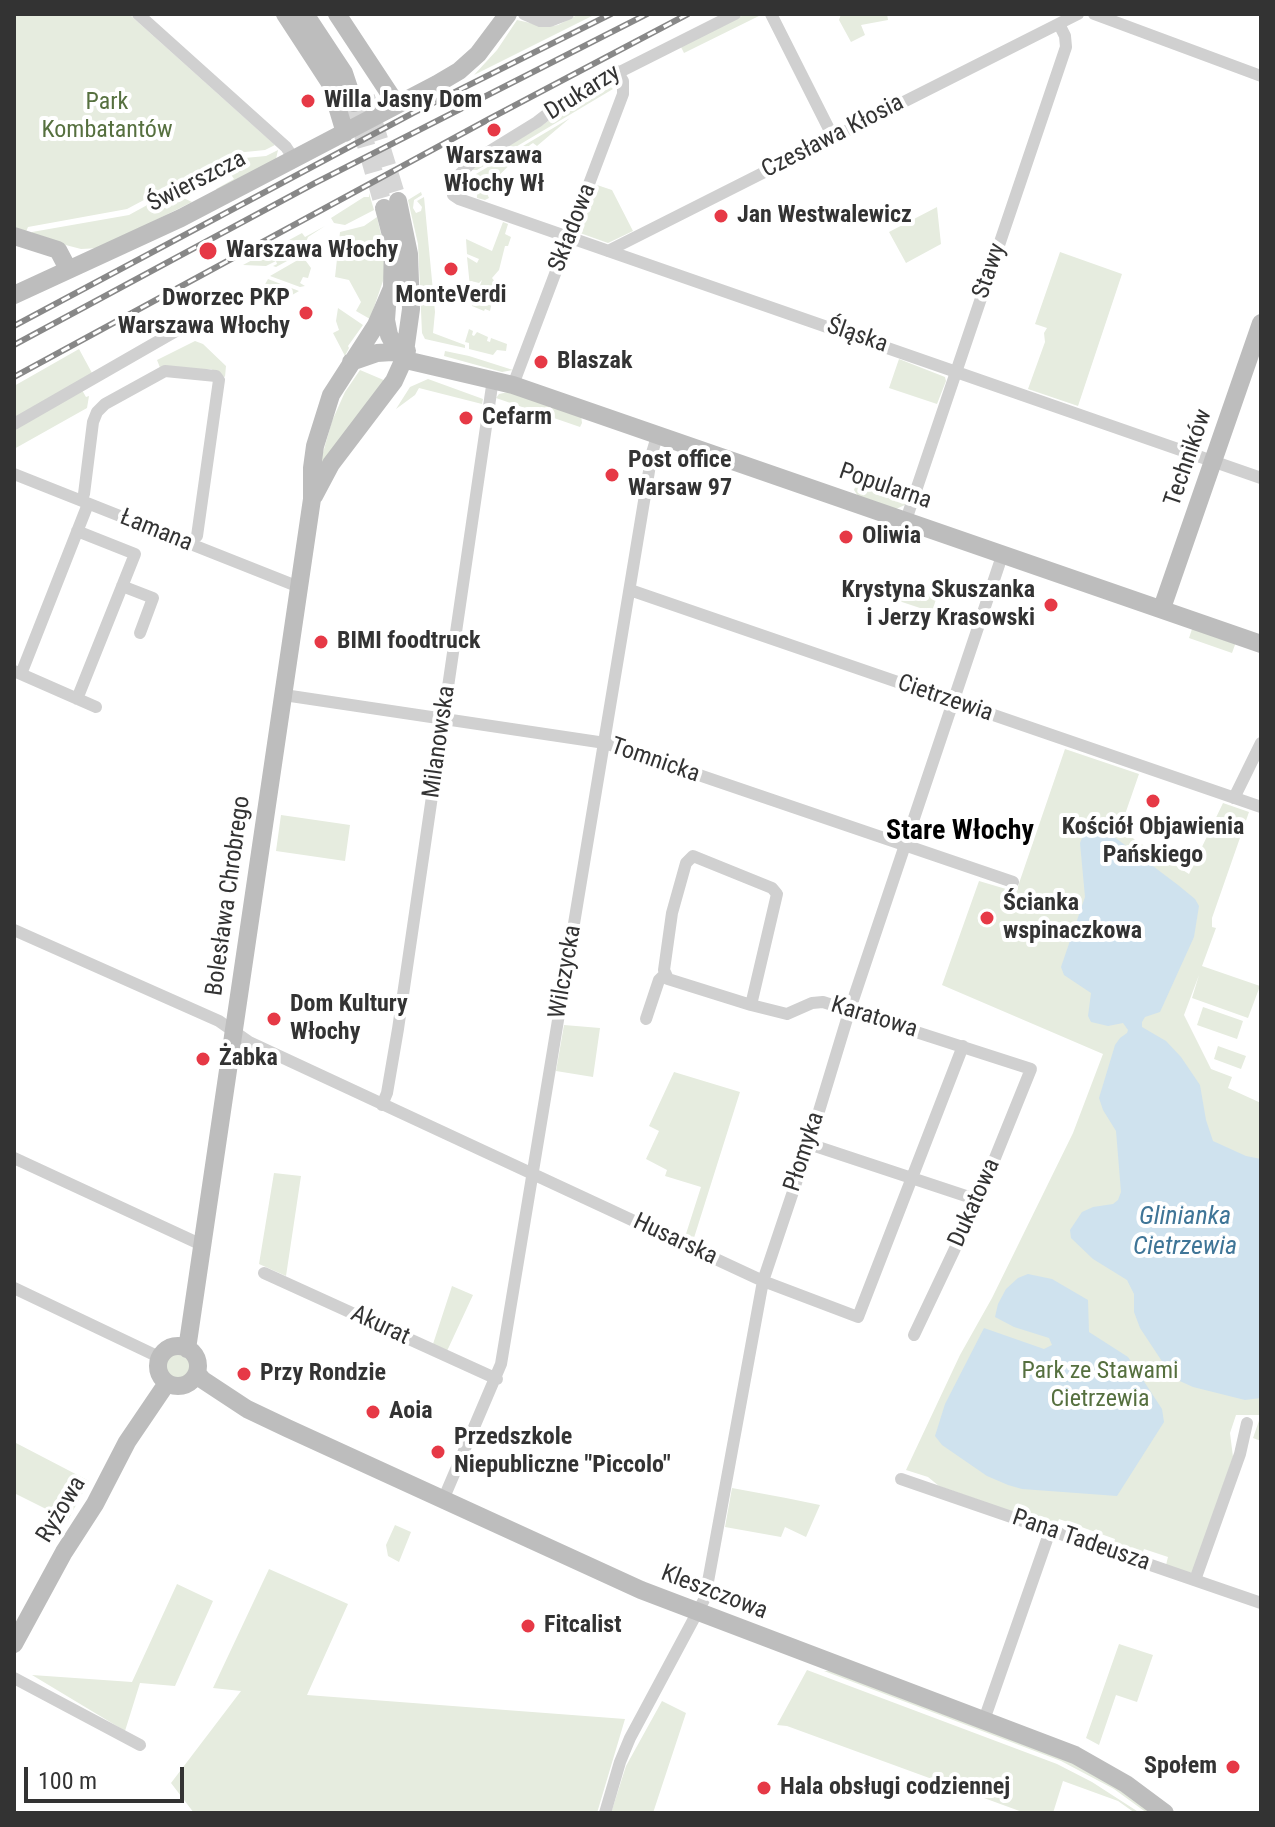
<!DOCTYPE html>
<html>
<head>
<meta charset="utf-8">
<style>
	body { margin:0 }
	#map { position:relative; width:1275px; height:1827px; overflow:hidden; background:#fff; font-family:"Roboto Condensed",sans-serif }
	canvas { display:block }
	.frame { position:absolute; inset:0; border:16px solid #333; pointer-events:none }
	.scale { position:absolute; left:24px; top:1767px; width:160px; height:36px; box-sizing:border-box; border:4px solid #333; border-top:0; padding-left:10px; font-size:24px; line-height:28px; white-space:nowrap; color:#333; -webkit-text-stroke:6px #fff; paint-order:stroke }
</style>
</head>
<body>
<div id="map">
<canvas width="1275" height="1827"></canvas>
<div class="frame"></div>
<div class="scale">100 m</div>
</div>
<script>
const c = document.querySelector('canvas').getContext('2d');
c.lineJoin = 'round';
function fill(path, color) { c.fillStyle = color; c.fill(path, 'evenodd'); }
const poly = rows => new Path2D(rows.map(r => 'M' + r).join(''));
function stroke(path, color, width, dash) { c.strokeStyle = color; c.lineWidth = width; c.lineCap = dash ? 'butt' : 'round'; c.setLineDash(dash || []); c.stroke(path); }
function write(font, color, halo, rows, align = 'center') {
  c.font = font + ' "Roboto Condensed",sans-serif'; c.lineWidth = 8; c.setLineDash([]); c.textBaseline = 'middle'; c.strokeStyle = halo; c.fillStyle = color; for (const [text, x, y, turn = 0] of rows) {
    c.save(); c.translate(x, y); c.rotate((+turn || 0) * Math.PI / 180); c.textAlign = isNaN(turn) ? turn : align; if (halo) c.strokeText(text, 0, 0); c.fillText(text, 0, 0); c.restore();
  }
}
fill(poly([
	[14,14,129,14,275,145,265,150,235,153,219,160,127,209,28,227,25,234,14,231],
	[579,14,596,14,474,75,497,50,517,20,548,27,558,25],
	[746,14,763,14,684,53,680,45],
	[841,14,887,14,888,20,861,25,865,35,851,42,839,20],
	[605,82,613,89,477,170,472,170,483,159,535,130],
	[570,118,537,146,533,143,530,145,485,189,489,198,485,200,477,198,476,174],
	[278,150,276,159,218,192,216,189,234,179,224,164,234,159,266,156],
	[597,185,612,190,633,231,608,243,580,233],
	[171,192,192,202,100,248,81,249,31,236,32,232,129,215],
	[421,192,422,195,414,200,413,208,416,213,421,211,422,207,417,201,424,197,435,312,433,333,465,345,465,348,425,339,422,333,418,244,408,200],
	[369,193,374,210,345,225,334,223,331,218,364,197,369,197],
	[937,207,941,244,906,263,889,232],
	[377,217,384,247,384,278,370,319,356,311,361,302,349,280,335,277,340,232,364,226],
	[503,222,508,224,505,234,511,237,508,246,505,246,499,270,492,278,496,283,490,311,485,309,484,311,472,306,471,292,481,294,481,291,475,292,475,288,479,288,482,280,479,283,471,281,470,287,467,257,477,263,479,259,467,254,466,239,492,251],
	[325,226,308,237,306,242,282,253,286,261,300,254,276,267,273,266,277,264,276,261,266,266,243,265,302,233,305,237],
	[1060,252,1122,274,1078,406,1028,389,1045,342,1044,333,1047,328,1035,324],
	[303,257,311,268,308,278,303,277,300,283,305,286,300,287,270,276],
	[268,279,299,291,275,305,259,295],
	[338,308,363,325,348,346,349,348,345,356,333,333,339,330,336,321],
	[469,329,473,331,472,335,474,336,477,332,488,337,487,341,490,342,491,338,507,344,506,351,497,350,493,355,469,349,469,343,465,342],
	[195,341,203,344,226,366,225,377,211,369,161,370,157,360],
	[79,349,92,373,14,420,14,386],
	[445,351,469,356,513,370,502,372,444,356],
	[899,359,945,377,946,381,937,404,889,388],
	[360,370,386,381,325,463,320,463,332,421,345,392],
	[428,379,483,399,482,404,419,388,415,395,396,409,410,387],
	[82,390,86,397,89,396,87,408,14,449,14,430],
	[508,392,581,415,582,423,580,427,496,398,499,394],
	[856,485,906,502,905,505,896,509,858,496,854,490],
	[879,581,885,583,883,591,890,594,893,586,895,587,893,595,902,598,907,586,937,596,932,612,875,593],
	[1192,629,1236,642,1232,653,1189,638],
	[1065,749,1139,774,1121,826,1135,840,1189,874,1223,803,1249,812,1212,918,1212,927,1216,928,1202,966,1260,986,1248,1018,1192,998,1199,975,1184,1015,1211,1069,1232,1077,1228,1088,1261,1103,1261,1441,1253,1438,1261,1415,1236,1415,1230,1433,1233,1457,1193,1572,1189,1573,1166,1565,1168,1557,1144,1549,1141,1557,1113,1547,1115,1539,1059,1519,1056,1527,939,1486,928,1477,906,1470,960,1355,992,1298,1073,1133,1103,1054,942,985,979,881,1006,889,1008,893,1015,895],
	[281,815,350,825,345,861,276,851],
	[1203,1007,1243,1021,1237,1039,1197,1025],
	[564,1025,600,1028,593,1077,556,1071],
	[1218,1046,1246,1056,1241,1069,1214,1059],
	[674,1072,740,1092,693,1241,685,1237,701,1187,665,1176,667,1170,646,1159,659,1131,649,1126],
	[274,1173,301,1176,286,1276,259,1264],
	[452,1286,473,1295,447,1351,433,1344],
	'166 1366a12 12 0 1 1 24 0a12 12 0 1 1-24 0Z',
	[16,1443,89,1481,68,1520,14,1493],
	[732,1488,786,1498,820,1505,806,1537,785,1527,781,1537,725,1527],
	[395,1525,411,1532,399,1562,388,1556,386,1545],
	[269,1569,348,1604,307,1695,625,1719,597,1813,194,1813,171,1783,241,1691,213,1688],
	[177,1584,213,1601,175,1686,140,1683,125,1731,32,1675,132,1682],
	[1119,1644,1153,1655,1137,1702,1116,1695,1099,1745,1086,1738],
	[807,1670,1057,1764,1092,1782,1140,1813,1135,1813,1118,1801,1063,1781,1053,1813,1025,1813,787,1726,777,1725],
	[824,1671,836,1671,1086,1767,1155,1813,1147,1813,1114,1789,1061,1761],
	[662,1701,686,1713,653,1813,611,1813,626,1766]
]), '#e6ecdf');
fill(poly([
	[1097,827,1109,833,1178,885,1195,899,1199,906,1194,937,1160,1012,1145,1017,1142,1022,1142,1027,1166,1041,1181,1057,1200,1085,1206,1120,1213,1141,1246,1156,1261,1159,1261,1398,1245,1400,1193,1387,1173,1378,1140,1328,1134,1312,1134,1294,1127,1280,1093,1259,1071,1238,1070,1230,1082,1212,1093,1207,1113,1204,1118,1200,1121,1192,1116,1131,1103,1110,1099,1098,1115,1045,1120,1038,1127,1033,1128,1030,1123,1023,1108,1026,1091,1022,1088,1016,1091,993,1064,975,1061,967,1085,897,1080,843,1085,831],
	[1028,1274,1052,1279,1088,1300,1089,1332,1128,1357,1162,1409,1164,1422,1117,1496,1022,1489,1008,1485,987,1476,942,1445,935,1436,945,1404,984,1328,1044,1349,1052,1345,1049,1338,1014,1327,995,1317,998,1304,1006,1289,1018,1278]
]), '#cfe2ee');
stroke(poly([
	[366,97,398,201],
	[354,103,384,208]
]), '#d6d6d6', 18, [18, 9]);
stroke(poly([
	[138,14,286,147,294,159],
	[524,14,540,21,550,21,568,14],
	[735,14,568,98,537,122,472,162,458,176,452,189,453,195,459,199,1261,478],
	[771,14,833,137],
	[1094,14,1261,76],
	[608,251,1078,14],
	[513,385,623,94,623,81,617,71],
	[14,424,176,331],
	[14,474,299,587],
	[84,494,93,422,97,412,105,404,165,371,216,376,219,380,197,536],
	[906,520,1066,47,1065,36,1059,24],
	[122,586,153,598,140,633],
	[630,590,1261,807],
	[14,671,96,707],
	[21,674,88,504],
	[284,695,605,743,1013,882],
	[77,699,135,554,77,531],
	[1234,798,1261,743],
	[14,930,219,1021,249,1042,763,1281,858,1317,963,1046],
	[751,1005,777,894,772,888,693,856,686,863,672,913,664,970,668,979,751,1005,787,1014,812,1003,823,1002,1031,1069,978,1200,914,1335],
	[646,1019,659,980,665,974],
	[382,1105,387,1093,398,1029,493,379],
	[809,1144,978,1200],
	[14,1158,202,1245],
	[264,1273,497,1379],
	[14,1288,161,1358],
	[901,1479,1261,1603],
	[443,1500,501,1364,652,453,658,433],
	[1195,1580,1240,1454,1247,1423],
	[14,1678,140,1745],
	[984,1720,1050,1531],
	[605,1813,620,1762,630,1738,705,1598,763,1281,809,1144,850,1009,1003,553]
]), '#d0d0d0', 12);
stroke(poly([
	[285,14,330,83,345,133],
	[305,14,344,73,354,103],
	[337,14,397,105],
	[14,236,58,250,68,269],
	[14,295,181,218,437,84,459,71,478,54,508,14],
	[387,306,386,320,389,335,400,356,410,361,513,385,1261,644],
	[351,362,377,353,407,351],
	[314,496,331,464,394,381,404,359,411,309,409,254,398,201],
	[1162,608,1261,323],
	'158 1366a20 20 0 1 1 40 0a20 20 0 1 1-40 0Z',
	[187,1349,312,499,312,468,315,446,331,395,376,325,392,288,393,243,384,208],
	[197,1373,203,1380,247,1409,287,1428,641,1590,1075,1755,1126,1784,1165,1813],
	[14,1644,64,1552,95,1504,127,1442,167,1383]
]), '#bdbdbd', 18);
const rail = poly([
	[14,326,413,113,611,14],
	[14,345,315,183,647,14],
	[14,377,489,119,688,14]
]);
stroke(rail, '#888', 6);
stroke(rail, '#fff', 3, [9]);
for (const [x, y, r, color] of [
	[308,101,8,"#e63946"],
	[494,130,8,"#e63946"],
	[721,216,8,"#e63946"],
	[208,251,10,"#e63946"],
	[451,269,8,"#e63946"],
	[306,313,8,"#e63946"],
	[541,362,8,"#e63946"],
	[466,418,8,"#e63946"],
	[612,475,8,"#e63946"],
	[846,537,8,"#e63946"],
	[1051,605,8,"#e63946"],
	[321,642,8,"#e63946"],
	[1153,801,8,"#e63946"],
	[987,918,8,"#e63946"],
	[274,1019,8,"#e63946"],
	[203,1059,8,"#e63946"],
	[244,1374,8,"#e63946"],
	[373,1412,8,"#e63946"],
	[438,1452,8,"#e63946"],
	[528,1626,8,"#e63946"],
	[1233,1767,8,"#e63946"],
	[764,1788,8,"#e63946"]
]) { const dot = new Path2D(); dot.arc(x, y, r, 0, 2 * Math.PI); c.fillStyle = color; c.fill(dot); stroke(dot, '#fff', 3); }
write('24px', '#333', '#fff', [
	["Drukarzy",583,93,-32],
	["Czesława Kłosia",833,137,-27],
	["Świerszcza",197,182,-27],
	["Składowa",573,228,-69],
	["Stawy",990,271,-71],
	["Śląska",857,336,19],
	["Techników",1189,458,-71],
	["Popularna",885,487,19],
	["Łamana",156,531,22],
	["Cietrzewia",945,699,19],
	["Milanowska",440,742,-82],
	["Tomnicka",655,761,19],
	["Bolesława Chrobrego",229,896,-82],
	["Wilczycka",566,972,-80],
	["Karatowa",874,1018,17],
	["Płomyka",805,1152,-72],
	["Dukatowa",975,1203,-66],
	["Husarska",675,1240,25],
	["Akurat",380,1326,25],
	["Ryżowa",62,1510,-59],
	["Pana Tadeusza",1081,1541,19],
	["Kleszczowa",714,1593,21]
]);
write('bold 24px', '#333', '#fff', [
	["Willa Jasny Dom",324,101],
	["Warszawa",494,157,"center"],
	["Włochy Wł",494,185,"center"],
	["Jan Westwalewicz",737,216],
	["Warszawa Włochy",226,251],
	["MonteVerdi",451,296,"center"],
	["Dworzec PKP",290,299,"right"],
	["Warszawa Włochy",290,327,"right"],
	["Blaszak",557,362],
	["Cefarm",482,418],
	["Post office",628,461],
	["Warsaw 97",628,489],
	["Oliwia",862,537],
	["Krystyna Skuszanka",1035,591,"right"],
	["i Jerzy Krasowski",1035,619,"right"],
	["BIMI foodtruck",337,642],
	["Kościół Objawienia",1153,828,"center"],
	["Pańskiego",1153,856,"center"],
	["Ścianka",1003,904],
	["wspinaczkowa",1003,932],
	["Dom Kultury",290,1005],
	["Włochy",290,1033],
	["Żabka",219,1059],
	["Przy Rondzie",260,1374],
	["Aoia",389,1412],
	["Przedszkole",454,1438],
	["Niepubliczne \"Piccolo\"",454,1466],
	["Fitcalist",544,1626],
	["Społem",1217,1767,"right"],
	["Hala obsługi codziennej",780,1788]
], 'left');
write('24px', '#56703f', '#fff', [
	["Park",107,103],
	["Kombatantów",107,131],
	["Park ze Stawami",1100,1372],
	["Cietrzewia",1100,1400]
]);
write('italic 26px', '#3f7597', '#fff', [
	["Glinianka",1185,1217],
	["Cietrzewia",1185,1247]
]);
write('bold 28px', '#000', '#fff', [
	["Stare Włochy",960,832]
]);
</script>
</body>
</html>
